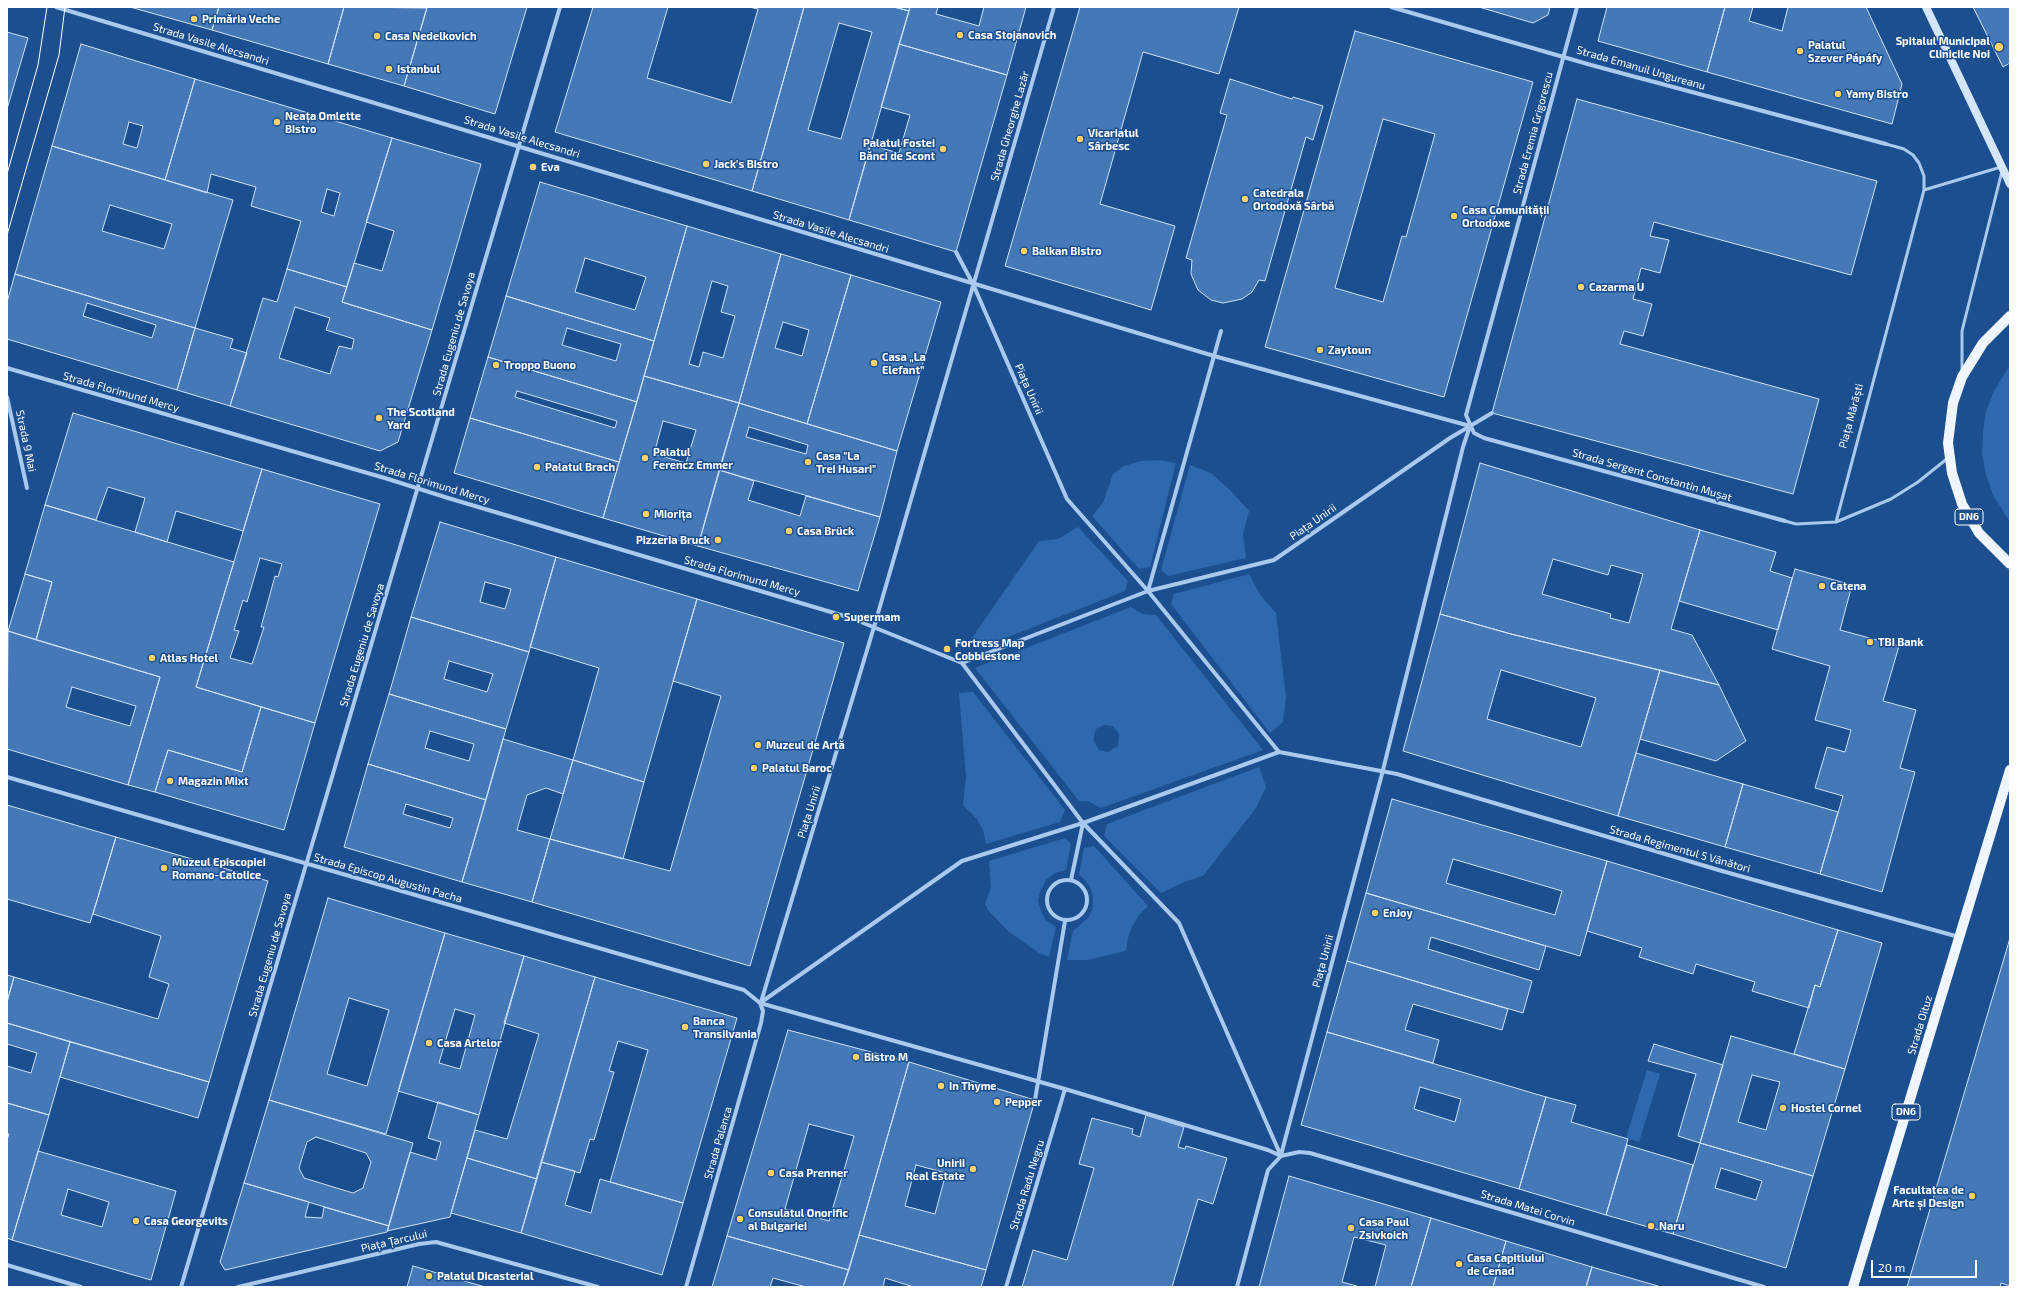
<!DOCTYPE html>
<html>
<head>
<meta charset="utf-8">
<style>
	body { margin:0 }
	#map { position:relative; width:2017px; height:1294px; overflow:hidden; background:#1b4f8f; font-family:"Exo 2",sans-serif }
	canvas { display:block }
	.frame { position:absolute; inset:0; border:8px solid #fff; pointer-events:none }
	.scale { position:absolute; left:1871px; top:1260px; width:106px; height:18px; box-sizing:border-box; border:2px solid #fff; border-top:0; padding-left:5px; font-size:12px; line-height:14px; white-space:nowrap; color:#fff; -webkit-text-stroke:3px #1b4f8f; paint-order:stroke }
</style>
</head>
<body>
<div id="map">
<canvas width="2017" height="1294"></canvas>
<div class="frame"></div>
<div class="scale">20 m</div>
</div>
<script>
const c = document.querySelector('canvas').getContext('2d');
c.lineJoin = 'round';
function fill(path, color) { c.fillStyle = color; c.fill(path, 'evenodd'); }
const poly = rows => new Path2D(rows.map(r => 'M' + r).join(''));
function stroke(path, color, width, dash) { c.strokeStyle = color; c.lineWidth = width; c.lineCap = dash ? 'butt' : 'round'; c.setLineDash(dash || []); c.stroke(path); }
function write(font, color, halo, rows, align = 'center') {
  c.font = font + ' "Exo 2",sans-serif'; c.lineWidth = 3; c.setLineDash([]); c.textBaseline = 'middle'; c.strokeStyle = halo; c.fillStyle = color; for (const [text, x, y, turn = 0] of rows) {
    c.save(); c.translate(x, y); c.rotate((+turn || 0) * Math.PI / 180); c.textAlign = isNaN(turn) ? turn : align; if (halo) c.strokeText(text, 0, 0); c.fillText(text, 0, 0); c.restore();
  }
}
fill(poly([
	[2010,365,2010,522,1993,495,1986,475,1982,453,1983,432,1986,411,1994,391],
	[1160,460,1176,463,1150,567,1139,569,1092,516,1103,503,1113,474,1124,466,1141,461],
	[1190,465,1211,473,1231,491,1249,511,1243,534,1246,558,1168,576,1161,570],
	[1078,527,1128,581,1125,591,980,648,972,638,1039,541,1058,539],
	[1249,574,1261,596,1276,613,1286,697,1283,722,1270,733,1171,604,1174,594],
	[1131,607,1143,614,1156,615,1263,750,1101,808,1088,801,1079,801,975,668],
	[1104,725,1113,726,1119,734,1118,746,1108,752,1099,750,1094,741,1094,735,1096,729],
	[973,692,1065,810,1060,822,986,844,983,830,976,818,963,805,966,777,959,693],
	[1259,767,1266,787,1256,808,1203,876,1184,882,1161,893,1104,836,1107,824],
	[1065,838,1071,844,1066,870,1055,873,1046,880,1040,892,1038,901,1041,911,1046,920,1056,927,1049,957,1039,953,1009,932,988,910,985,904,991,887,989,861],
	[1094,846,1148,906,1139,915,1132,927,1128,938,1126,951,1087,960,1067,960,1073,931,1089,917,1093,906,1093,896,1089,885,1079,874,1084,848],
	[1647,1070,1660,1074,1639,1142,1626,1138]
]), '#2e69ad');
const building = poly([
	[130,7,219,7,212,30,130,7],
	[219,7,344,7,328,64,212,30,219,7],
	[344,7,427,8,404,86,328,64,344,7],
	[427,7,527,7,495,114,404,86,427,7],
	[593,7,668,7,647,78,731,103,758,9,749,7,804,7,752,191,555,132,593,7],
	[804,7,894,7,909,11,849,220,752,191,804,7],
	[839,23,872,32,841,139,808,130,839,23],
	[894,7,910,7,909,11,894,7],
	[910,7,938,7,936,14,979,26,984,7,1026,7,1007,75,899,44,910,7],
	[1080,7,1239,7,1219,74,1143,52,1100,204,1175,226,1151,310,1005,266,1080,7],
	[1479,7,1550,7,1548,15,1533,23,1479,7],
	[1607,7,1725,7,1707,72,1598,41,1607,7],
	[1725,7,1753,7,1749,21,1782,31,1788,7,1866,7,1902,84,1892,124,1707,72,1725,7],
	[1973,7,2010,7,2010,63,2003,67,1973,7],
	[1355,31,1533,82,1444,397,1265,347,1355,31],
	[1383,119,1435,134,1406,237,1402,236,1383,302,1335,288,1383,119],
	[7,32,28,38,7,109,7,32],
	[81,44,195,79,165,180,52,146,81,44],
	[129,122,143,126,137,148,123,144,129,122],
	[899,44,1007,75,956,252,849,220,870,145,899,153,910,115,881,107,899,44],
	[195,79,392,138,347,287,287,269,301,221,251,206,256,187,211,174,207,193,165,180,195,79],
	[327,189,340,193,334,216,321,212,327,189],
	[1230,79,1292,99,1293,97,1323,106,1313,140,1306,137,1265,281,1259,280,1252,292,1242,299,1223,303,1211,300,1198,290,1191,274,1192,260,1186,258,1227,115,1220,113,1230,79],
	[1577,99,1877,181,1851,275,1654,222,1650,236,1669,240,1660,273,1641,268,1633,299,1652,304,1643,336,1624,331,1620,344,1819,399,1793,494,1492,413,1577,99],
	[392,138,481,164,432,330,342,302,354,263,382,271,394,231,366,222,392,138],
	[52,146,233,200,195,328,15,274,52,146],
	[110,205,172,224,164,249,102,231,110,205],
	[540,182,687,226,654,341,506,296,540,182],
	[585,258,646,277,635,310,575,292,585,258],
	[687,226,781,254,739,403,644,376,687,226],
	[712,281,728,286,721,312,735,316,723,358,703,352,699,367,689,364,712,281],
	[781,254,851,275,807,424,739,403,781,254],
	[783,322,809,330,802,356,775,348,783,322],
	[287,269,347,287,342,302,432,330,398,442,380,451,230,406,263,298,277,302,287,269],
	[295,307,330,318,326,330,354,339,352,349,339,346,330,374,279,358,295,307],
	[15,274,195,328,177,390,7,339,7,302,15,274],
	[87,303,156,325,152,338,83,316,87,303],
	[851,275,941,302,897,451,807,424,851,275],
	[506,296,654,341,637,402,488,357,506,296],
	[567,328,621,344,616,361,562,345,567,328],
	[195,328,233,339,230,348,247,353,230,406,177,390,195,328],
	[488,357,637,402,619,462,470,418,488,357],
	[517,391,617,421,615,428,515,397,517,391],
	[644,376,739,403,698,546,603,518,644,376],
	[663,421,696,430,686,463,654,454,663,421],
	[739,403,897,451,880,517,719,470,739,403],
	[749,427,808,445,806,454,746,437,749,427],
	[73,413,262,469,243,531,176,511,167,542,135,532,145,498,108,487,96,520,45,505,73,413],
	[470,418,619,462,603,518,454,473,470,418],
	[1480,463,1700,530,1671,629,1692,635,1719,685,1511,634,1440,614,1480,463],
	[1553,559,1608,575,1611,565,1643,574,1629,623,1610,618,1611,614,1542,594,1553,559],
	[262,469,380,504,315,723,196,687,262,469],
	[260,558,282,564,278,577,275,576,261,627,264,627,252,664,230,658,239,631,234,630,243,600,247,602,260,558],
	[719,470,754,481,748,500,800,516,806,496,880,517,858,591,698,546,719,470],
	[45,505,234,562,196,687,261,707,242,772,168,750,155,792,128,785,160,677,36,640,52,582,25,574,45,505],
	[440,522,556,557,529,652,411,617,440,522],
	[485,582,511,589,505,609,480,602,485,582],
	[1700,530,1776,552,1770,571,1792,578,1778,630,1679,601,1700,530],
	[556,557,697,599,644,782,573,760,599,668,530,647,556,557],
	[1795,569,1852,585,1840,630,1899,646,1883,701,1916,710,1900,768,1915,772,1882,892,1820,874,1843,796,1815,788,1827,747,1845,752,1851,730,1815,720,1830,666,1772,649,1795,569],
	[25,574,52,582,36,640,8,631,25,574],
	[697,599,844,643,750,966,532,902,550,839,670,871,721,696,673,681,697,599],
	[1440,614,1511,634,1660,670,1618,816,1403,751,1440,614],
	[1501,670,1596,698,1581,747,1487,719,1501,670],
	[411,617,529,652,506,729,389,694,411,617],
	[449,661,493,674,487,692,444,679,449,661],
	[8,631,160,677,128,785,7,749,8,631],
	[72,687,136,706,130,726,66,707,72,687],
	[1660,670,1719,685,1746,741,1716,761,1640,739,1660,670],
	[389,694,506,729,486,800,368,764,389,694],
	[430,731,474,744,469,761,425,748,430,731],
	[261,707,315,723,284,830,155,792,168,750,242,772,261,707],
	[503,739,573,760,563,794,546,788,527,795,517,830,550,839,532,902,462,882,503,739],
	[1636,753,1743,784,1725,847,1618,816,1636,753],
	[573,760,644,782,623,859,550,839,573,760],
	[368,764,486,800,462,882,344,847,368,764],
	[406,804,453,818,450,828,403,814,406,804],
	[1743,784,1838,812,1820,874,1725,847,1743,784],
	[1392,799,1607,861,1580,956,1366,893,1392,799],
	[1453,859,1562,891,1555,915,1446,883,1453,859],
	[7,805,116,837,90,923,7,899,7,805],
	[116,837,268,881,209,1082,7,1023,7,1002,14,977,158,1019,169,984,149,977,161,936,93,914,116,837],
	[1607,861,1838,930,1820,987,1815,985,1809,1008,1752,991,1755,982,1696,964,1693,974,1639,957,1642,948,1587,931,1607,861],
	[1366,893,1546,946,1539,970,1431,937,1428,949,1532,981,1523,1013,1347,961,1366,893],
	[328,898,445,933,386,1134,269,1100,328,898],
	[349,998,389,1010,367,1086,327,1074,349,998],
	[1838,930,1882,943,1845,1069,1794,1054,1815,985,1820,987,1838,930],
	[445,933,524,956,479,1115,398,1091,445,933],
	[455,1009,475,1015,460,1069,439,1063,455,1009],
	[2010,938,2010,1286,2001,1283,2000,1287,1907,1287,2010,938],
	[524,956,595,977,537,1179,467,1158,475,1130,507,1139,539,1034,504,1023,524,956],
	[1347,961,1508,1009,1502,1030,1413,1004,1405,1030,1439,1040,1433,1063,1327,1032,1347,961],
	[7,975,14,977,7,1002,7,975],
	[595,977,737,1018,683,1203,610,1182,648,1050,618,1041,609,1071,614,1072,594,1140,590,1139,580,1173,541,1162,595,977],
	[7,1023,70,1042,49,1115,7,1103,7,1066,31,1073,37,1053,7,1044,7,1023],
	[788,1030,909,1062,849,1270,727,1236,788,1030],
	[809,1124,854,1136,829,1221,785,1209,809,1124],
	[1327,1032,1546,1097,1519,1189,1301,1125,1327,1032],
	[1420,1087,1461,1099,1455,1122,1414,1109,1420,1087],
	[1731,1036,1845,1069,1813,1176,1700,1143,1731,1036],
	[1752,1075,1780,1082,1766,1130,1738,1122,1752,1075],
	[70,1042,209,1082,198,1118,60,1077,70,1042],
	[1654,1044,1723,1065,1700,1143,1678,1136,1696,1074,1648,1061,1654,1044],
	[909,1062,1035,1100,986,1270,859,1235,909,1062],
	[916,1165,946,1173,935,1214,905,1206,916,1165],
	[1546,1097,1576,1105,1571,1122,1628,1139,1606,1215,1519,1189,1546,1097],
	[269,1100,413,1143,389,1226,244,1183,269,1100],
	[316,1137,366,1153,371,1162,363,1188,353,1193,304,1178,299,1168,307,1142,316,1137],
	[438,1102,479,1115,450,1217,387,1231,410,1152,436,1160,441,1142,428,1138,438,1102],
	[7,1103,49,1115,12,1240,7,1238,7,1140,9,1134,7,1134,7,1103],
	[1146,1115,1184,1127,1178,1147,1185,1149,1186,1146,1227,1158,1213,1204,1198,1199,1172,1287,1022,1287,1033,1250,1067,1260,1094,1168,1079,1164,1092,1118,1133,1129,1132,1134,1140,1137,1146,1115],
	[1700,1143,1813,1176,1786,1268,1673,1234,1700,1143],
	[1721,1168,1762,1181,1756,1200,1715,1188,1721,1168],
	[1627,1145,1693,1165,1673,1234,1606,1215,1627,1145],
	[38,1151,176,1191,151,1280,12,1240,38,1151],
	[68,1189,109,1202,102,1227,61,1215,68,1189],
	[467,1158,537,1179,521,1233,451,1213,467,1158],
	[541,1162,575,1171,565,1205,591,1213,600,1179,683,1203,662,1275,521,1233,541,1162],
	[1289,1176,1431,1218,1411,1287,1375,1287,1386,1245,1354,1237,1342,1282,1360,1287,1259,1287,1289,1176],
	[244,1183,309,1202,305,1217,322,1218,324,1207,389,1226,387,1232,225,1270,220,1262,244,1183],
	[1431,1218,1506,1241,1493,1287,1411,1287,1431,1218],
	[859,1235,986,1270,981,1287,914,1287,885,1278,883,1287,843,1287,859,1235],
	[727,1236,849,1270,843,1287,806,1287,773,1278,770,1287,712,1287,727,1236],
	[1506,1241,1592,1267,1586,1287,1493,1287,1506,1241],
	[413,1266,485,1287,407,1287,413,1266],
	[1592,1267,1658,1286,1658,1287,1586,1287,1592,1267]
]);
fill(building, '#4478b7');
stroke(building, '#cfe3fa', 1);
stroke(poly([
	[1886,144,1904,149,1913,155,1919,163,1924,176,1924,190,1836,522,1891,499,1918,482,1948,458],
	[1924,190,2001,167],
	[1962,370,1962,331,2002,171],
	[1785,521,1796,524,1836,522]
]), '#a9c9ee', 3);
stroke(poly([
	[56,7,1214,356,1470,426],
	[1391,7,1591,65,1886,144],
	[1577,7,1466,415,1474,433,1484,438,1785,521],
	[7,368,388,479,448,498,851,618,962,663],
	[7,397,27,488],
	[1148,591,1221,331],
	[1279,752,1397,774,1722,871,1959,937],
	[7,777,744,990,760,1003,1065,1089,1268,1150,1281,1156],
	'1047 900a20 20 0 1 1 40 0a20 20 0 1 1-40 0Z',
	[1071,880,1083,823],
	[761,1002,874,627,1054,7],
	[760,1003,962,861,1083,823,1279,752,1148,591,1067,499,973,284,956,252],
	[1035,1100,1065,921],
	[1281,1155,1383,770,1463,447,1470,426],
	[1281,1156,1179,923,1083,823,962,663,1148,591,1274,560,1450,438,1492,413],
	[7,1265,81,1287],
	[181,1287,560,7],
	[238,1287,419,1244,436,1242,598,1287],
	[686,1287,761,1023,763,1011,760,1003],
	[1006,1287,1065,1089],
	[1237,1287,1268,1170,1281,1156,1299,1152,1310,1153,1764,1287]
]), '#a9c9ee', 4);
stroke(poly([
	[1926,7,2010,184]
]), '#d6e6fa', 8);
stroke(poly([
	[2010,316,1983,343,1962,377,1953,403,1948,443,1952,473,1962,504,1979,533,2010,564],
	[1853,1287,2010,770]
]), '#f0f6ff', 10);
stroke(poly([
	[7,174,38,65,47,7],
	[7,235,59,55,65,7]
]), '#fff', 1);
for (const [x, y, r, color] of [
	[194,19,4,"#ffd166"],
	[960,35,4,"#ffd166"],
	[377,36,4,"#ffd166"],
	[1999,47,5,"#ffd166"],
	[1800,51,4,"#ffd166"],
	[389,69,4,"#ffd166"],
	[1838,94,4,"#ffd166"],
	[277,122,4,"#ffd166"],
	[1080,139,4,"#ffd166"],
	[943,149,4,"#ffd166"],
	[706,164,4,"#ffd166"],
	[533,167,4,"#ffd166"],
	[1245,199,4,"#ffd166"],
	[1454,216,4,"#ffd166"],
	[1024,251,4,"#ffd166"],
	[1581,287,4,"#ffd166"],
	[1320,350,4,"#ffd166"],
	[874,363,4,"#ffd166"],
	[496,365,4,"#ffd166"],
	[379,418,4,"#ffd166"],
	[645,458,4,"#ffd166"],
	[808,462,4,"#ffd166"],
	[537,467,4,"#ffd166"],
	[646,514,4,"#ffd166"],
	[789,531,4,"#ffd166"],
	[718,540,4,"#ffd166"],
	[1822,586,4,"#ffd166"],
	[836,617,4,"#ffd166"],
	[1870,642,4,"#ffd166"],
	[947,649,4,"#ffd166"],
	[152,658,4,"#ffd166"],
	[758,745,4,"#ffd166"],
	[754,768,4,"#ffd166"],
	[170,781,4,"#ffd166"],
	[164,868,4,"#ffd166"],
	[1375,913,4,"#ffd166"],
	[685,1027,4,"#ffd166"],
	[429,1043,4,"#ffd166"],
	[856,1057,4,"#ffd166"],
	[941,1086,4,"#ffd166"],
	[997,1102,4,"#ffd166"],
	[1783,1108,4,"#ffd166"],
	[973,1169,4,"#ffd166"],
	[771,1173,4,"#ffd166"],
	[1972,1196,4,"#ffd166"],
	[740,1219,4,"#ffd166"],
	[136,1221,4,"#ffd166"],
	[1651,1226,4,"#ffd166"],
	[1351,1228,4,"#ffd166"],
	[1459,1264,4,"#ffd166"],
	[429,1276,4,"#ffd166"]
]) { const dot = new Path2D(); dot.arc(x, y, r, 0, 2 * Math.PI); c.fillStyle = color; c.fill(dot); stroke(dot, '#1b4f8f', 1.5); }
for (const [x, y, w] of [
	[1969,517,28],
	[1906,1112,28]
]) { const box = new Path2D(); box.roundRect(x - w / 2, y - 8, w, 16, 3); c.fillStyle = '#1b4f8f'; c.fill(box); stroke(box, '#fff', 1); }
write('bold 10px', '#fff', null, [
	["DN6",1969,517],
	["DN6",1906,1112]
]);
write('bold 11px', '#fff', '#1b4f8f', [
	["Primăria Veche",202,19],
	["Casa Stojanovich",968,35],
	["Casa Nedelkovich",385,36],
	["Spitalul Municipal",1990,41,"right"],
	["Clinicile Noi",1990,54,"right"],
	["Palatul",1808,45],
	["Szever Pápáfy",1808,58],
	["Istanbul",397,69],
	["Yamy Bistro",1846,94],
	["Neața Omlette",285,116],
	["Bistro",285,129],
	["Vicariatul",1088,133],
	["Sârbesc",1088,146],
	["Palatul Fostei",935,143,"right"],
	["Bănci de Scont",935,156,"right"],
	["Jack's Bistro",714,164],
	["Eva",541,167],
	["Catedrala",1253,193],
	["Ortodoxă Sârbă",1253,206],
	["Casa Comunității",1462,210],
	["Ortodoxe",1462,223],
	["Balkan Bistro",1032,251],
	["Cazarma U",1589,287],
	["Zaytoun",1328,350],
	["Casa „La",882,357],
	["Elefant”",882,370],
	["Troppo Buono",504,365],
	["The Scotland",387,412],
	["Yard",387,425],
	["Palatul",653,452],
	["Ferencz Emmer",653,465],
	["Casa \"La",816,456],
	["Trei Husari\"",816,469],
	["Palatul Brach",545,467],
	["Miorița",654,514],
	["Casa Brück",797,531],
	["Pizzeria Bruck",710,540,"right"],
	["Catena",1830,586],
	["Supermam",844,617],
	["TBI Bank",1878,642],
	["Fortress Map",955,643],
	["Cobblestone",955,656],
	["Atlas Hotel",160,658],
	["Muzeul de Artă",766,745],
	["Palatul Baroc",762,768],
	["Magazin Mixt",178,781],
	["Muzeul Episcopiei",172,862],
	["Romano-Catolice",172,875],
	["EnJoy",1383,913],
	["Banca",693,1021],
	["Transilvania",693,1034],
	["Casa Artelor",437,1043],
	["Bistro M",864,1057],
	["In Thyme",949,1086],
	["Pepper",1005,1102],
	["Hostel Cornel",1791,1108],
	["Unirii",965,1163,"right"],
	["Real Estate",965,1176,"right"],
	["Casa Prenner",779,1173],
	["Facultatea de",1964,1190,"right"],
	["Arte și Design",1964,1203,"right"],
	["Consulatul Onorific",748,1213],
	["al Bulgariei",748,1226],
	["Casa Georgevits",144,1221],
	["Casa Paul",1359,1222],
	["Zsivkoich",1359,1235],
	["Naru",1659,1226],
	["Casa Capitlului",1467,1258],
	["de Cenad",1467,1271],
	["Palatul Dicasterial",437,1276]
], 'left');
write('11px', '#fff', '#1b4f8f', [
	["Strada Vasile Alecsandri",211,44,17],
	["Strada Emanuil Ungureanu",1641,68,16],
	["Strada Gheorghe Lazăr",1010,126,-74],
	["Strada Eremia Grigorescu",1533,133,-75],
	["Strada Vasile Alecsandri",522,137,17],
	["Strada Vasile Alecsandri",831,232,17],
	["Strada Eugeniu de Savoya",454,334,-74],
	["Piața Unirii",1029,389,66],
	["Strada Florimund Mercy",121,392,16],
	["Piața Mărăști",1851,416,-75],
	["Strada 9 Mai",26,441,78],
	["Strada Sergent Constantin Mușat",1652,475,16],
	["Strada Florimund Mercy",432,483,17],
	["Piața Unirii",1313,522,-35],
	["Strada Florimund Mercy",742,576,16],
	["Strada Eugeniu de Savoya",362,645,-73],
	["Piața Unirii",809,812,-73],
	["Strada Regimentul 5 Vânători",1680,849,16],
	["Strada Episcop Augustin Pacha",388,878,16],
	["Strada Eugeniu de Savoya",270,955,-74],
	["Piața Unirii",1323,961,-75],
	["Strada Oituz",1920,1025,-73],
	["Strada Palanca",718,1143,-74],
	["Strada Radu Negru",1027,1185,-73],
	["Strada Matei Corvin",1528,1208,17],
	["Piața Țarcului",394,1241,-13]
]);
</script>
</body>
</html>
